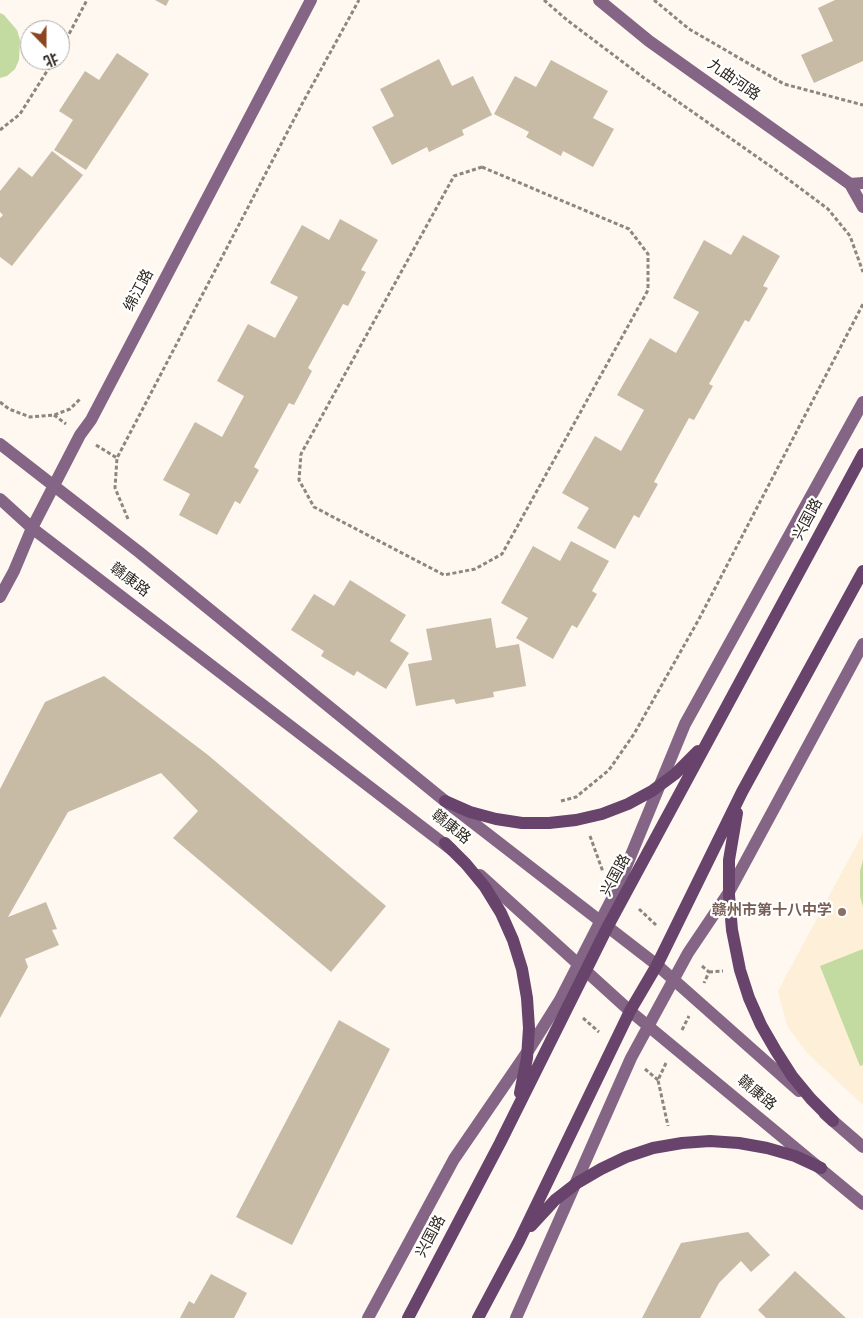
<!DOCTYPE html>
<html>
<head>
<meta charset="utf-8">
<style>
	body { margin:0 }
	#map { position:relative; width:863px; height:1318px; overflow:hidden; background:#fef8f0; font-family:Overpass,"Noto Sans SC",sans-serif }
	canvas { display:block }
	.north { position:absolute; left:20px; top:20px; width:50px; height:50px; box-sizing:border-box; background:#fff; border:1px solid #aba9a5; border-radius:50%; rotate:158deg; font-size:14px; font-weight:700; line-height:20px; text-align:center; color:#2c271f }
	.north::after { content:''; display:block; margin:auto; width:18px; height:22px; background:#8c461f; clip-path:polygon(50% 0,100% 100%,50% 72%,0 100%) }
</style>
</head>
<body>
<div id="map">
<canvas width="863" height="1318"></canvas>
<div class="north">北</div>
</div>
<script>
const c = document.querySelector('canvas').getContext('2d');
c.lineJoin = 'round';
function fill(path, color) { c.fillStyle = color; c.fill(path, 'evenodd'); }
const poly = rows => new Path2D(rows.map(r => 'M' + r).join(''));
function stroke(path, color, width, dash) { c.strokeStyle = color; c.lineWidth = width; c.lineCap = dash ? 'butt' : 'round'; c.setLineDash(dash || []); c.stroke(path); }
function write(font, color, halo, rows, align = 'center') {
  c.font = font + ' Overpass,"Noto Sans SC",sans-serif'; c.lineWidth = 4.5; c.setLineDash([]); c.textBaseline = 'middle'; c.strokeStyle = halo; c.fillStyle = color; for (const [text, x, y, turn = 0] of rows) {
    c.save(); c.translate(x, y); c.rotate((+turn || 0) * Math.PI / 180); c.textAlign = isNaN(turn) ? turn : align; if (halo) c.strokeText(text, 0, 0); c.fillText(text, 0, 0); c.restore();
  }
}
fill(poly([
	[863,833,863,1105,808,1054,787,1026,778,991]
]), '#fdefd8');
fill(poly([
	[0,13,4,15,17,30,20,40,19,60,15,69,7,76,0,78],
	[863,860,863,907,860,896,860,871],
	[863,949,863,1065,860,1066,820,966]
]), '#c3daa1');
fill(poly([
	[155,0,169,0,166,6],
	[835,0,863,0,863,61,814,83,801,55,833,41,818,8],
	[117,53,149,74,86,170,54,150,73,120,59,111,85,71,99,80],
	[439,59,452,86,473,76,492,115,462,130,464,135,429,152,427,147,392,165,372,127,394,116,380,89],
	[551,60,608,91,593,118,614,129,593,167,563,151,561,156,526,137,529,132,494,114,515,76,536,87],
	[52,151,83,175,12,266,0,257,0,218,3,215,0,212,0,191,19,167,32,177],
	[340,219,378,240,361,270,366,272,348,306,343,304,308,368,312,371,294,405,289,403,254,467,259,470,240,504,235,501,217,535,179,515,190,494,163,480,195,422,222,437,244,396,217,381,248,324,275,338,298,297,270,283,302,225,329,240],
	[743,235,780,256,763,286,768,288,749,322,745,320,709,384,713,386,694,420,689,418,654,482,658,484,639,518,634,515,615,549,577,528,589,508,562,493,595,436,621,451,644,410,617,395,650,338,676,353,699,312,673,298,704,240,731,255],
	[571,541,609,561,592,591,597,594,577,628,572,625,553,659,516,638,528,618,501,603,533,546,560,561],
	[350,580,406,615,390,641,409,653,386,689,357,671,354,676,321,656,324,651,291,630,314,594,334,606],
	[491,618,496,648,519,644,526,686,493,692,494,697,456,704,454,699,416,706,408,664,432,660,426,629],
	[104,676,208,755,386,906,331,972,173,838,198,811,161,773,68,812,8,917,46,902,57,929,52,930,59,945,25,959,28,967,0,1018,0,789,45,702],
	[339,1020,390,1049,292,1245,236,1217],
	[748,1232,770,1255,751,1272,741,1261,719,1283,700,1318,642,1318,681,1243],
	[795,1271,846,1318,766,1318,758,1310],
	[211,1274,247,1293,234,1318,180,1318,189,1301,194,1304]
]), '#c8bba6');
stroke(poly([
	[544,0,567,20,644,78,773,168,828,209,850,236,863,272],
	[654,0,689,29,784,84,863,105],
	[60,51,87,0],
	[0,130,20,114,54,60],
	[482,167,629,229,648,254,648,290,502,554,475,569,444,575,314,507,299,480,301,454,454,176,482,167],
	[0,402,9,409,30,417,54,415,70,409,80,399],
	[54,415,66,424],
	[96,445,117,458],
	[128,519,115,488,117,458,302,104,359,0],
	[561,801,576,797,609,770,634,734,699,619,863,304],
	[590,836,603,872],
	[639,909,656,925],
	[702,966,709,972,704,983],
	[709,972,723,971],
	[583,1018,599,1032],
	[682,1030,689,1016],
	[666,1063,658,1080,668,1126],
	[645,1069,658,1080]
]), '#8b867e', 3, [4, 2.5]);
stroke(poly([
	[599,0,649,41,850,184],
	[863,183,850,184,863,207],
	[0,444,139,552,445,801,657,965,799,1091],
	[0,499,32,528,452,850],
	[0,597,14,571,32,528,80,435,91,420,311,0],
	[480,875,630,1011,863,1204],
	[825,1114,863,1147],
	[368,1318,454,1159,528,1051,560,1000,617,889,685,724,863,402],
	[516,1318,631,1058,688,953,729,892,863,644]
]), '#846586', 12);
stroke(poly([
	[445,801,470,812,496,819,522,823,549,823,576,820,602,814,628,804,652,791,675,774,698,751],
	[737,813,729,860,729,895,732,930,740,970,749,998,761,1025,776,1051,792,1076,811,1099,833,1121],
	[445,843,466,864,485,887,501,913,513,940,522,969,527,998,529,1028,527,1058,520,1093],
	[531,1226,555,1200,577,1183,601,1169,626,1157,653,1148,682,1143,710,1141,739,1143,767,1148,795,1156,821,1168],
	[408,1318,500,1143,608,926,863,454],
	[478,1318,519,1241,630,1011,657,965,742,792,863,571]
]), '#68436b', 12);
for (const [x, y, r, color] of [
	[842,912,5,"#8d6e63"]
]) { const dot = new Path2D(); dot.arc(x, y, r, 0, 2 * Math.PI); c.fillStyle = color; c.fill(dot); stroke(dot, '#fff', 2); }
write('15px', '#2c271f', '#fff', [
	["九曲河路",733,81,35],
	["绵江路",140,291,-62],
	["兴国路",809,520,-62],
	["赣康路",129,581,37],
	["赣康路",450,828,39],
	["兴国路",617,876,-62],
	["赣康路",756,1094,40],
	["兴国路",432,1237,-62]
]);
write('bold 15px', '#785e54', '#fff', [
	["赣州市第十八中学",832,912]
], 'right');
</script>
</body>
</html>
